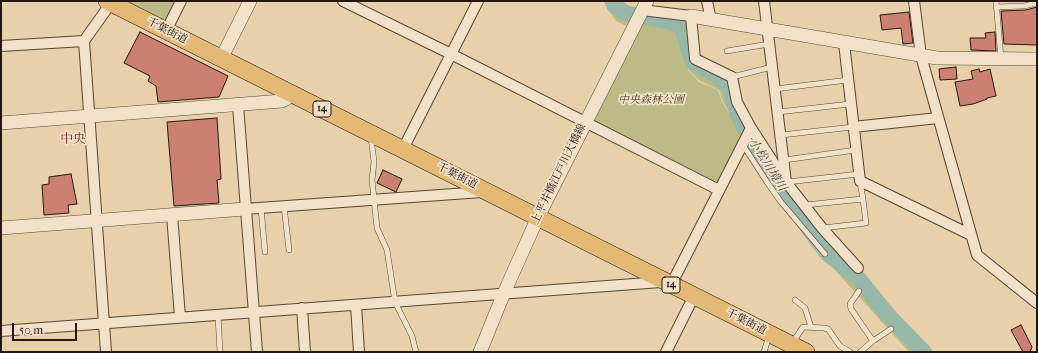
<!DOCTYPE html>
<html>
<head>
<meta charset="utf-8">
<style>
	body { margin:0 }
	#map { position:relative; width:1038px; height:353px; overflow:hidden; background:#e8d1aa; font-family:"IM FELL French Canon",serif }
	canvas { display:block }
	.frame { position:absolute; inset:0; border:2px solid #25170f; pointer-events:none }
	.scale { position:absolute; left:12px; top:323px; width:65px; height:18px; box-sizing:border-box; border:2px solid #25170f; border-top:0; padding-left:5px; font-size:12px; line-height:14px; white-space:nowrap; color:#25170f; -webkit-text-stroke:3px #f0e1c8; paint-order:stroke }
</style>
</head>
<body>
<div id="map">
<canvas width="1038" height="353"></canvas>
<div class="frame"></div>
<div class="scale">50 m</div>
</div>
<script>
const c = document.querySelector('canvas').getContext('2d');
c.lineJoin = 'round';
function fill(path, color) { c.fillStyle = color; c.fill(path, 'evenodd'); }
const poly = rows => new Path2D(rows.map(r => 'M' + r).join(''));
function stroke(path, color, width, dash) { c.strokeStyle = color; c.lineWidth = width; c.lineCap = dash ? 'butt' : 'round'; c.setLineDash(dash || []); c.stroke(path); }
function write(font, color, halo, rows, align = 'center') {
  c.font = font + ' "IM FELL French Canon","Noto Serif JP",serif'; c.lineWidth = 3.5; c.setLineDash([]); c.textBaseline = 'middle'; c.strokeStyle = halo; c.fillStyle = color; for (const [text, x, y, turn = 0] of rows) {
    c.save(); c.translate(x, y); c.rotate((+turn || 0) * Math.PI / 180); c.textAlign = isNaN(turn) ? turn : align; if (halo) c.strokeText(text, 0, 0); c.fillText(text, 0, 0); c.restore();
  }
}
fill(poly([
	[115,1,178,1,166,27],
	[603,1,619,1,620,5,637,12,689,18,694,60,731,78,750,128,744,136,723,102,719,90,700,81,689,70,678,39,688,70,699,82,718,90,722,102,744,137,718,186,588,122,633,29,616,21],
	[751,131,835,249,868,282,890,310,932,352,909,352,842,278,781,206,744,144]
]), '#bcba85');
stroke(poly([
	[613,1,614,5,625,13,672,22,682,28,693,63,716,75,730,88,737,112,747,134,789,202,827,253,858,278,888,315,924,352]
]), '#97b7a8', 16);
const building = poly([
	[1037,7,1037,45,1004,44,1001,11,1026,10,1037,7],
	[909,12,913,43,903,44,901,28,882,30,880,15,909,12],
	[140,32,228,76,219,97,158,102,156,86,148,81,150,76,124,63,140,32],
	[995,32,996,51,971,50,970,38,986,38,985,33,995,32],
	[956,67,957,79,940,80,939,69,956,67],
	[979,69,980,72,990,69,996,96,987,98,987,99,973,104,960,106,955,82,973,79,971,71,979,69],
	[217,118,221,179,217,180,219,203,174,206,167,122,217,118],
	[383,170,402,179,396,192,377,183,383,170],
	[71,174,77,204,68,205,69,213,44,215,42,185,49,184,49,177,71,174],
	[1021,325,1032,347,1030,352,1023,352,1011,330,1021,325]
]);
fill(building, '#cb8071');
stroke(building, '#25170f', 1);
const service = poly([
	[996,1,1001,58],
	[996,7,1024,6,1037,3],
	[727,51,769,44],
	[732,77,772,67],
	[775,89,848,80],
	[778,112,850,104],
	[781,135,853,127],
	[371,137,374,162,372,180,377,228,387,250,395,302,412,336,416,352],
	[743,145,767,182,781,202,825,254],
	[784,160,856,150],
	[787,182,859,174],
	[805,205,863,199,860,182],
	[284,206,289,250],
	[261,208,265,252],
	[823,228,866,223,863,199],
	[859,291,850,304,851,309,873,341],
	[795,300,805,308,811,327],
	[218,315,220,352],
	[793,342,803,327,824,328,828,329,840,346,850,352],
	[764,352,769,336],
	[860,352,873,341,891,329]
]);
const minor = poly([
	[343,1,451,54,719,190],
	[707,1,711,20],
	[764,1,786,182],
	[914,1,921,56,977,255,1037,303],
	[642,10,691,16,695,59,732,77,737,102,751,128,671,285],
	[166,31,181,1],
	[844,43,860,181,971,235],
	[1,46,84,41],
	[238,105,257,352],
	[853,127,938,118],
	[751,128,786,182,822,228,858,268],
	[403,149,478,1],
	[245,209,482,192],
	[172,215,180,317],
	[356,305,359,352],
	[302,308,305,352],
	[1,331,661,282],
	[106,352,84,41,111,3],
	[666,352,694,296]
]);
const tertiary = poly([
	[691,16,937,58,1037,59],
	[221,59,250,1],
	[1,123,282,101,286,99,289,93],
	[1,228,245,209],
	[480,352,504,293,538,217,647,1]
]);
const trunk = poly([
	[107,1,806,352]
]);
stroke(service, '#564636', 6);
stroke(minor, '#564636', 12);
stroke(tertiary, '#564636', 14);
stroke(trunk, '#25170f', 18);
stroke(service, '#f0e1c8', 5);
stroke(minor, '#f0e1c8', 10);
stroke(tertiary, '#f0e1c8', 13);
stroke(trunk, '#e4b875', 17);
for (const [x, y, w] of [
	[322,109,18],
	[671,285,18]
]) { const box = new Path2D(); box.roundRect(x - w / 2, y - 8, w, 16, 3); c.fillStyle = '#f0e1c8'; c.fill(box); stroke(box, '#25170f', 1); }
write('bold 10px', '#25170f', null, [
	["14",322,109],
	["14",671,285]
]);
write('11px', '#25170f', '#f0e1c8', [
	["千葉街道",167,31,27],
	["上平井橋江戸川大橋線",559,174,-64],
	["千葉街道",457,176,27],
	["千葉街道",746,322,27]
]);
write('italic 11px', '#524832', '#f0e1c8', [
	["中央森林公園",651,100]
]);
write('italic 12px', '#47473d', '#f0e1c8', [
	["小松川境川",767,165,58]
]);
write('13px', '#7a1f14', '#f0e1c8', [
	["中央",73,140]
]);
</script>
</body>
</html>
